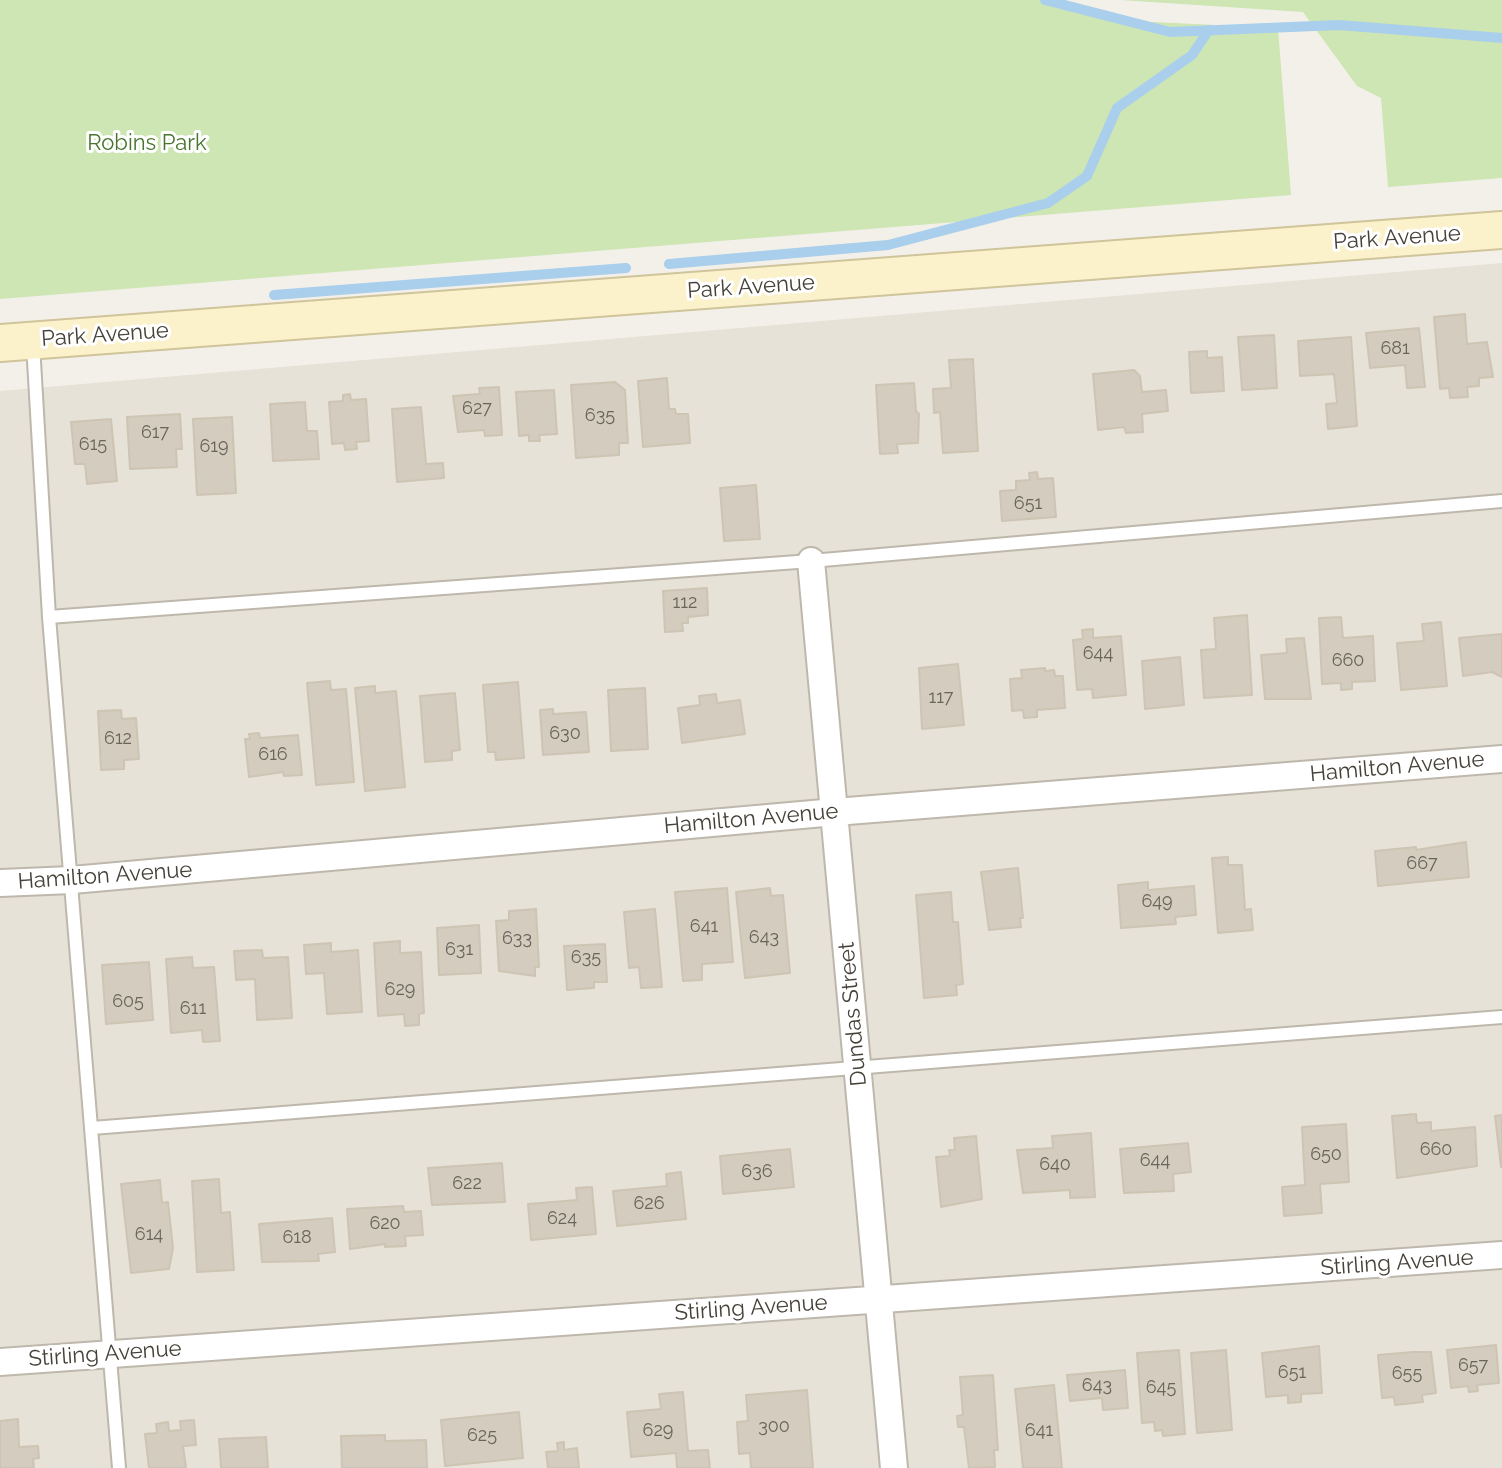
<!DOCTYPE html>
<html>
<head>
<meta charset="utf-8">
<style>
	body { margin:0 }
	canvas { display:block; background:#f3f0e9 }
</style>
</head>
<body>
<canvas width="1502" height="1468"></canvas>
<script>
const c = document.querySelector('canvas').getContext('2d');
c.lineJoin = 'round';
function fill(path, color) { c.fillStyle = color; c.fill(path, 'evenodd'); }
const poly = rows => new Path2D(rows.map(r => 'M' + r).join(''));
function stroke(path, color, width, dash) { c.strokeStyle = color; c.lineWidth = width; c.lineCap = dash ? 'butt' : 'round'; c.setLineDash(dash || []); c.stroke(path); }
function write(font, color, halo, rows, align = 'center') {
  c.font = font + ' Raleway,sans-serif'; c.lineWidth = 6; c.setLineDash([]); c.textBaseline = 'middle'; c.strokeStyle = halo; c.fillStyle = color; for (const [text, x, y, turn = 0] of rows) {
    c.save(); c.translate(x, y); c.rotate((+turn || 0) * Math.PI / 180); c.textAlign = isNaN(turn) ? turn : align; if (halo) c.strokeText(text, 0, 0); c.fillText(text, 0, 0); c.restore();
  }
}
fill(poly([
	[1502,263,1502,1468,0,1468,0,391]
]), '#e7e2d7');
fill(poly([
	[0,0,1058,0,1111,20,1278,28,1291,195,0,299],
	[1120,0,1502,0,1502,178,1388,187,1381,98,1357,86,1303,12]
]), '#cee5b4');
stroke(poly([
	[1045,0,1170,32,1339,25,1502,38],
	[669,264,888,245,1048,203,1087,176,1117,108,1192,55,1209,30],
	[274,295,626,268]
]), '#a9cfec', 10);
const building = poly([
	[1465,314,1467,344,1487,342,1493,377,1479,378,1479,386,1467,387,1468,397,1450,398,1449,388,1440,389,1434,317,1465,314],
	[1419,328,1425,387,1407,388,1405,365,1370,368,1366,333,1419,328],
	[1274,335,1277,388,1242,390,1238,337,1274,335],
	[1351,337,1357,426,1328,429,1326,404,1337,403,1334,374,1300,376,1298,341,1351,337],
	[1207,351,1207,358,1222,357,1224,391,1191,393,1189,352,1207,351],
	[973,359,978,451,943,453,940,412,934,413,933,389,951,388,949,360,973,359],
	[1134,370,1140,376,1142,392,1166,390,1168,411,1142,414,1143,432,1126,433,1124,427,1098,430,1093,374,1134,370],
	[667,378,669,409,675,409,676,414,688,414,690,443,643,447,638,381,667,378],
	[615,382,625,390,628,443,619,443,619,455,576,458,571,385,615,382],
	[914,383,916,411,919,414,918,443,897,444,898,453,880,454,876,385,914,383],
	[499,387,502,435,485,436,484,430,458,432,453,396,480,394,479,388,499,387],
	[554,390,557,434,539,435,540,441,529,441,529,435,519,436,516,392,554,390],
	[350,394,351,400,366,399,369,441,356,442,357,449,345,450,344,443,332,444,329,402,343,401,343,395,350,394],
	[305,402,307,431,317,431,319,459,273,461,270,404,305,402],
	[421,407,426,464,443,463,444,478,397,482,392,409,421,407],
	[180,414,182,449,176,449,177,467,130,469,127,417,180,414],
	[232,417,236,493,197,495,193,419,232,417],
	[111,419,117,481,87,484,85,464,75,464,71,422,111,419],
	[1037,472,1038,479,1053,478,1056,517,1002,521,1000,491,1016,490,1016,481,1030,480,1029,473,1037,472],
	[756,485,760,539,724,541,720,488,756,485],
	[707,588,708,615,688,617,688,623,682,623,683,631,665,632,663,591,707,588],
	[1247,615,1252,695,1204,698,1201,650,1216,649,1214,618,1247,615],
	[1341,617,1343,638,1373,636,1375,681,1352,682,1352,689,1341,690,1341,683,1322,684,1319,618,1341,617],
	[1441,622,1447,686,1401,690,1397,643,1424,641,1422,624,1441,622],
	[1093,629,1093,638,1121,636,1126,695,1093,698,1092,689,1077,690,1073,640,1083,639,1082,630,1093,629],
	[1502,634,1502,677,1492,672,1463,676,1459,638,1502,634],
	[1304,638,1311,699,1265,699,1261,655,1287,653,1286,639,1304,638],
	[1180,657,1184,705,1145,709,1142,661,1180,657],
	[958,664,964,725,922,729,919,668,958,664],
	[1045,668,1045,671,1054,670,1055,676,1063,676,1065,708,1037,710,1037,717,1024,718,1023,710,1012,711,1010,679,1022,678,1021,670,1045,668],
	[330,681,331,690,346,689,354,782,316,785,307,683,330,681],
	[518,682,524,758,496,760,495,752,488,752,483,685,518,682],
	[375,686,375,693,396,691,405,787,365,791,355,688,375,686],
	[645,688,648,749,611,751,608,690,645,688],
	[455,693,460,750,452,751,452,760,425,762,420,696,455,693],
	[716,694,717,703,740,700,745,734,682,743,678,708,700,705,699,696,716,694],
	[553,709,553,714,586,712,589,752,543,755,540,710,553,709],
	[121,710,122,719,136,718,139,759,124,760,124,769,101,770,98,711,121,710],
	[259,733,260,738,298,735,302,775,284,776,283,772,249,777,245,739,250,739,249,734,259,733],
	[1466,842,1469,877,1378,886,1375,851,1416,847,1416,850,1466,842],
	[1228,857,1228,865,1242,865,1245,910,1251,909,1253,930,1218,933,1212,858,1228,857],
	[1018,868,1023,918,1020,918,1021,927,989,930,981,872,1018,868],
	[1148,882,1148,890,1194,886,1196,915,1175,917,1176,924,1121,928,1118,885,1148,882],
	[727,888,733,962,702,964,702,980,683,981,675,892,727,888],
	[770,888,771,896,783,895,790,973,745,978,736,892,770,888],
	[951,892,953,922,958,922,963,984,956,985,957,995,924,998,916,895,951,892],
	[536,909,539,967,535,967,535,976,499,971,496,921,509,920,509,911,536,909],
	[655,909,662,987,641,988,639,967,629,968,624,912,655,909],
	[479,925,481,973,439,975,437,928,479,925],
	[400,941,400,953,421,952,424,1013,419,1014,419,1025,405,1026,404,1014,378,1016,374,943,400,941],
	[331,943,331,952,358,950,362,1012,327,1014,324,973,306,974,304,945,331,943],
	[605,944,607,982,594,982,594,988,567,990,564,946,605,944],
	[262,950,263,958,288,957,292,1018,257,1020,255,979,236,980,234,951,262,950],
	[192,957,193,968,214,967,220,1041,203,1042,202,1030,171,1033,166,959,192,957],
	[149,962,153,1020,106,1024,102,965,149,962],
	[1416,1114,1417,1123,1431,1122,1431,1131,1475,1127,1477,1166,1397,1178,1392,1116,1416,1114],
	[1502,1115,1502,1167,1501,1167,1495,1116,1502,1115],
	[1346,1124,1349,1182,1320,1184,1322,1213,1284,1216,1282,1187,1305,1185,1302,1127,1346,1124],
	[1091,1133,1095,1197,1070,1198,1070,1190,1023,1193,1017,1150,1053,1148,1052,1136,1091,1133],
	[976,1136,982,1199,941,1207,936,1157,950,1156,949,1150,955,1150,954,1138,976,1136],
	[1188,1143,1191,1172,1173,1174,1174,1191,1124,1193,1120,1149,1188,1143],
	[790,1149,794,1187,723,1194,720,1156,790,1149],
	[502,1163,505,1202,432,1205,428,1168,502,1163],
	[681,1172,686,1219,617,1226,613,1191,667,1186,666,1174,681,1172],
	[219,1179,221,1213,230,1212,234,1270,197,1272,192,1181,219,1179],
	[160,1180,162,1203,168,1202,173,1248,169,1269,131,1273,121,1184,160,1180],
	[592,1187,596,1234,531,1240,528,1204,577,1200,576,1188,592,1187],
	[403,1206,404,1212,421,1211,423,1235,405,1236,406,1246,385,1247,385,1244,350,1249,347,1209,403,1206],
	[332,1218,335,1252,318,1254,319,1261,262,1262,259,1224,332,1218],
	[1496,1345,1499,1383,1477,1385,1478,1391,1469,1392,1468,1386,1451,1388,1447,1350,1496,1345],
	[1319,1346,1322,1393,1301,1394,1301,1402,1288,1403,1288,1395,1266,1397,1262,1353,1319,1346],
	[1179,1350,1185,1434,1163,1436,1162,1430,1155,1431,1154,1422,1142,1423,1137,1353,1179,1350],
	[1226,1350,1232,1430,1197,1433,1191,1353,1226,1350],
	[1413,1352,1431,1352,1436,1393,1422,1395,1423,1402,1395,1405,1394,1397,1382,1398,1378,1355,1413,1352],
	[1125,1370,1128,1408,1103,1410,1102,1398,1070,1401,1067,1375,1125,1370],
	[993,1375,998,1450,994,1450,995,1467,969,1468,964,1427,958,1427,957,1416,963,1415,960,1377,993,1375],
	[1054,1385,1062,1468,1023,1468,1015,1389,1054,1385],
	[807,1390,813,1468,751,1468,750,1453,739,1454,737,1422,748,1421,746,1395,807,1390],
	[683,1392,688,1451,708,1450,710,1468,677,1468,676,1453,631,1457,627,1412,661,1409,659,1394,683,1392],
	[519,1412,523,1458,445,1466,441,1420,519,1412],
	[18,1419,19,1447,38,1446,39,1458,33,1459,34,1468,0,1468,0,1421,18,1419],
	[194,1420,196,1445,183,1446,186,1468,149,1468,145,1434,157,1433,156,1424,168,1422,169,1431,181,1430,180,1421,194,1420],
	[385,1435,385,1441,426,1440,427,1468,342,1468,341,1436,385,1435],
	[266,1437,268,1468,221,1468,219,1439,266,1437],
	[564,1442,564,1450,577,1448,579,1468,548,1468,546,1452,558,1451,557,1443,564,1442]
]);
fill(building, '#d4ccbf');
stroke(building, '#cec4b3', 2);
const lane = poly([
	[33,344,49,617,119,1468],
	[49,617,811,561,1502,501],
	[92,1128,1502,1017]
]);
const street = poly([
	[811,561,894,1468],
	[0,883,72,880,835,812,1502,759],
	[0,1362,1502,1255]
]);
const secondary = poly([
	[0,343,1502,230]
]);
stroke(lane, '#beb8ac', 16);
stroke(street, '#beb8ac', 30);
stroke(secondary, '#d0c49b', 40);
stroke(lane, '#fff', 12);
stroke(street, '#fff', 26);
stroke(secondary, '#fbf1cb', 36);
write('18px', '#6a645a', null, [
	["681",1395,349],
	["627",477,409],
	["635",600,416],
	["617",155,433],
	["615",93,445],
	["619",214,447],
	["651",1028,504],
	["112",685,603],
	["644",1098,654],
	["660",1348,661],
	["117",941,698],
	["630",565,734],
	["612",118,739],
	["616",273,755],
	["667",1422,864],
	["649",1157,902],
	["641",704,927],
	["643",764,938],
	["633",517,939],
	["631",459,950],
	["635",586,958],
	["629",400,990],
	["605",128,1002],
	["611",193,1009],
	["660",1436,1150],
	["650",1326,1155],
	["644",1155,1161],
	["640",1055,1165],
	["636",757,1172],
	["622",467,1184],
	["626",649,1204],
	["624",562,1219],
	["620",385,1224],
	["614",149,1235],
	["618",297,1238],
	["657",1473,1366],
	["651",1292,1373],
	["655",1407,1374],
	["643",1097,1386],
	["645",1161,1388],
	["300",774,1427],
	["629",658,1431],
	["641",1039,1431],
	["625",482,1436]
]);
write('22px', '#47752e', '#fff', [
	["Robins Park",147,143]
]);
write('22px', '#464138', '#fff', [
	["Park Avenue",1397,238,-4],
	["Park Avenue",751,287,-4],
	["Park Avenue",105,335,-4],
	["Hamilton Avenue",1397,767,-5],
	["Hamilton Avenue",751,819,-5],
	["Hamilton Avenue",105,876,-4],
	["Dundas Street",853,1014,-95],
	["Stirling Avenue",1397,1263,-4],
	["Stirling Avenue",751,1308,-4],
	["Stirling Avenue",105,1354,-4]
]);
</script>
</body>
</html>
